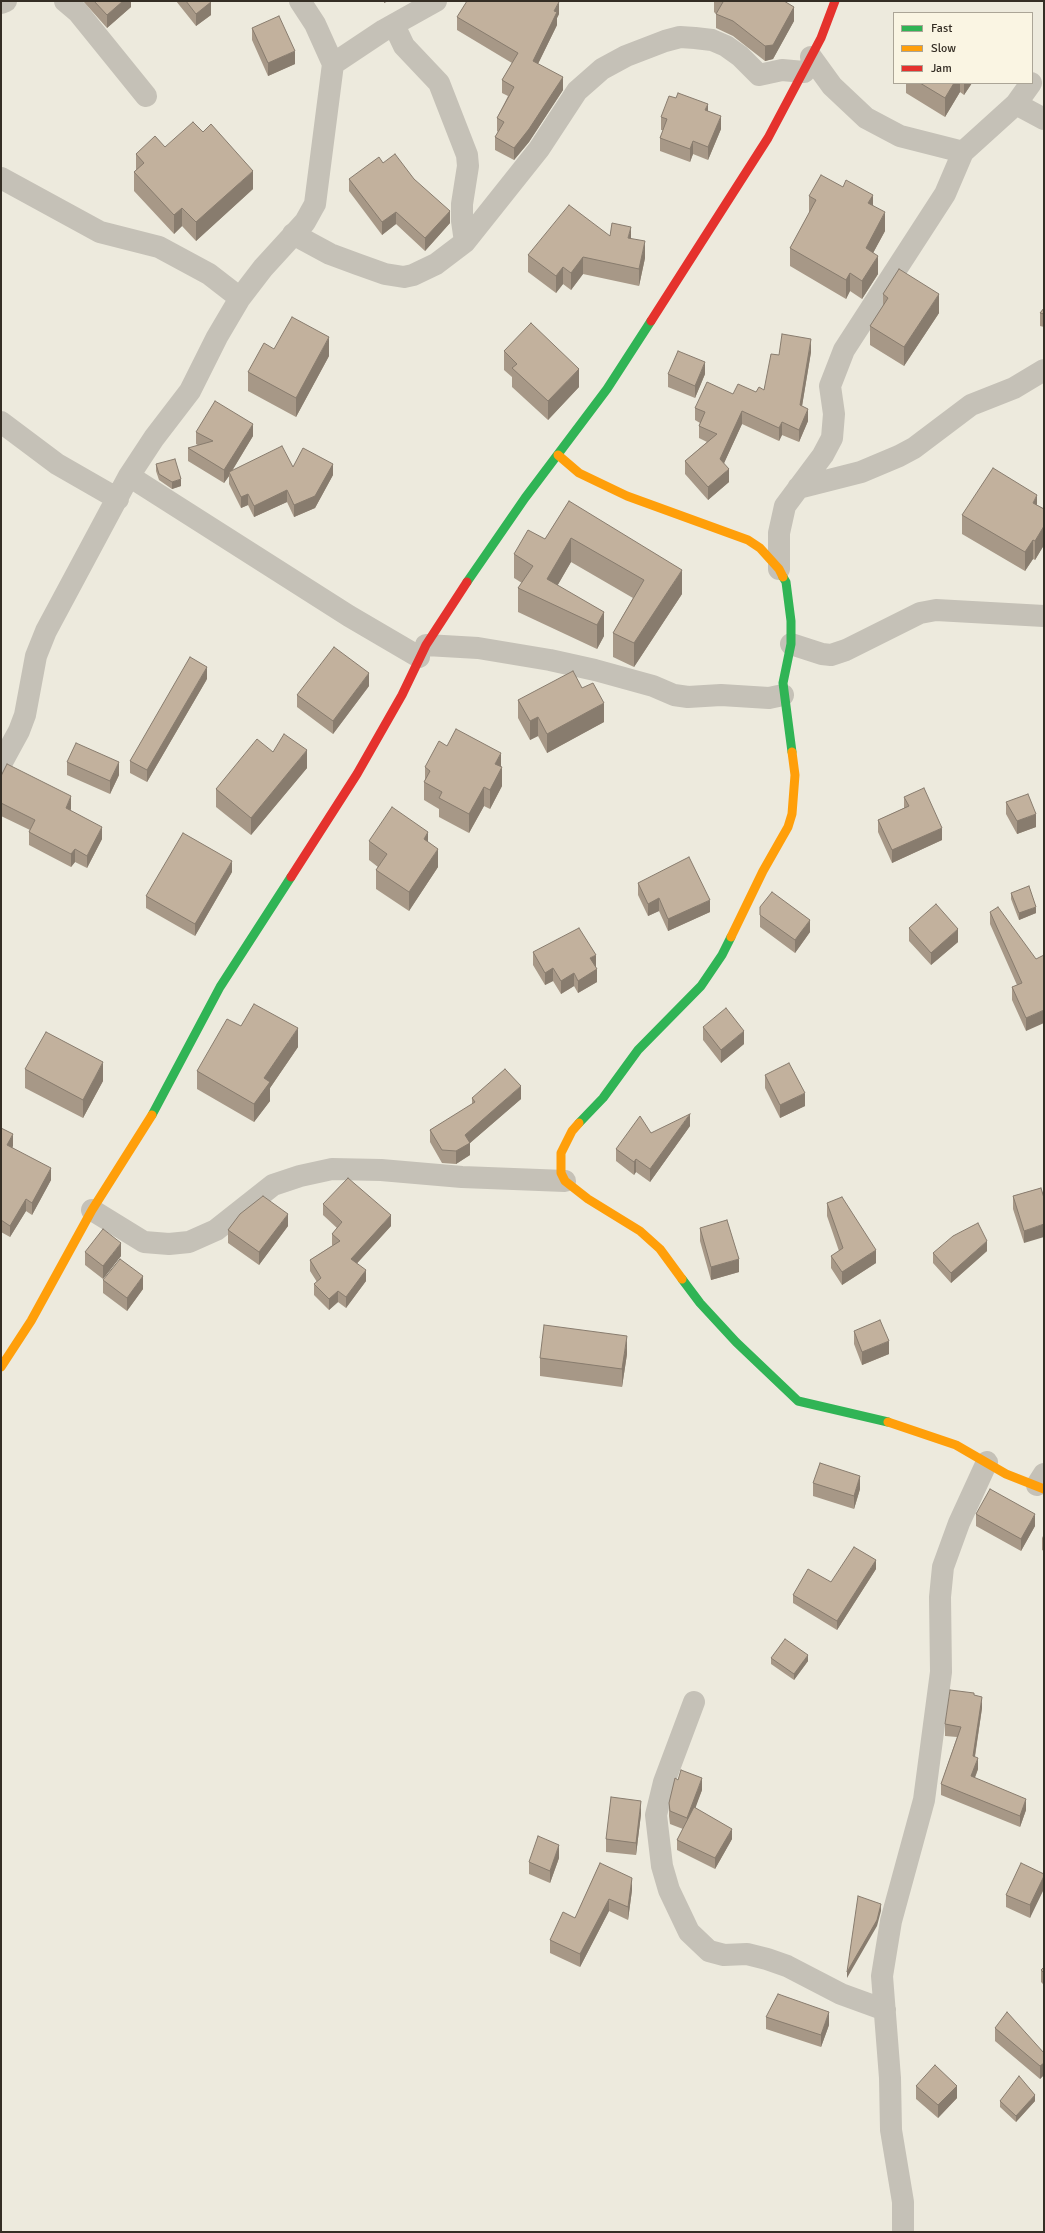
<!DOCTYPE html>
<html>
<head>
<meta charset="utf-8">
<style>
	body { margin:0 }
	#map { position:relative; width:1045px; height:2233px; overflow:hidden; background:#edeadd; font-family:Signika,sans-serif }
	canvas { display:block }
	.frame { position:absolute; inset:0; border:2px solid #352e25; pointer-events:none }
	.legend { position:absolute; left:893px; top:12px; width:140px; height:72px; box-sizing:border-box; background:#faf5e3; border:1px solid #aba597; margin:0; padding:5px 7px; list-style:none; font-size:12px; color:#352e25 }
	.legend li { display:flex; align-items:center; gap:8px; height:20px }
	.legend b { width:20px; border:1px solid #aba597 }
</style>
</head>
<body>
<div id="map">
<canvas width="1045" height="2233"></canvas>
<div class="frame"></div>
<ul class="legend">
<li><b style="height:5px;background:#30b455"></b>Fast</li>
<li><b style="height:5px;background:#ff9f0a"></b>Slow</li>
<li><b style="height:5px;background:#e5322d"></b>Jam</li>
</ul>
</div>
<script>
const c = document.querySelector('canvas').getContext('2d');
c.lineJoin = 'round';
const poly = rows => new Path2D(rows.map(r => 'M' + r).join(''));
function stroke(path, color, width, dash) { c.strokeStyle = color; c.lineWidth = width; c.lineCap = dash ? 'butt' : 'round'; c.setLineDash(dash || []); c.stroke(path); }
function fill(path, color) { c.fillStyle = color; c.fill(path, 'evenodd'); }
stroke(poly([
	[65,1,78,12,146,96],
	[1,3,6,1],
	[394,25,404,46,439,83,467,155,468,166,462,204,462,221,465,242],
	[811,57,832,86,866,118,900,136,963,152],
	[333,64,384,30,436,1],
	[1016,104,1044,119],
	[1,178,100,232,159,247,209,274,240,298],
	[293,234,330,254,357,264,385,274,404,277,413,275,436,264,465,242,539,149,577,91,602,69,626,56,665,41,680,37,695,38,712,40,726,46,740,56,759,75,782,70,804,72],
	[1,422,57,464,118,499],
	[129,476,349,616,419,657],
	[798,488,861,472,899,456,914,448,971,405,1014,388,1044,370],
	[779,569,779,533,785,506,823,455,832,438,834,414,830,386,844,350,945,194,963,152,1016,104,1031,83],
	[791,644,822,654,831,655,846,650,920,613,936,610,1044,616],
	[426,645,478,648,550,660,595,670,653,686,674,695,688,697,721,695,769,698,783,695],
	[1,764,19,731,25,715,36,656,46,631,129,476,154,438,190,391,217,337,240,298,263,268,305,222,315,204,333,64,315,24,300,1],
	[92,1210,144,1242,169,1244,189,1242,216,1230,273,1185,300,1176,332,1169,381,1170,462,1177,565,1181],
	[1037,1485,1044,1474],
	[694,1702,664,1782,656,1815,662,1866,669,1890,689,1932,709,1951,724,1955,747,1954,767,1959,787,1966,841,1994,885,2010],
	[903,2232,903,2202,891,2130,890,2078,882,1976,891,1921,924,1800,941,1672,940,1597,943,1567,959,1523,987,1462]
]), '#c5c1b7', 22);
stroke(poly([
	[783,577,786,582,791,621,791,644,783,683,792,752],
	[467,582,525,498,607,389,651,321],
	[152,1115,220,987,291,877],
	[579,1123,603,1098,638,1050,701,986,722,955,731,937],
	[682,1279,700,1303,736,1342,798,1401,888,1422]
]), '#30b455', 9);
stroke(poly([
	[558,455,579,473,627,496,748,540,760,548,779,569,783,577],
	[731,937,763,871,788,827,792,814,795,775,792,752],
	[579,1123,572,1131,561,1153,561,1173,565,1181,588,1199,640,1231,660,1249,682,1279],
	[1,1367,31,1321,92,1210,152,1115],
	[888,1422,956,1445,1006,1474,1044,1489]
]), '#ff9f0a', 9);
stroke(poly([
	[651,321,768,138,821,38,835,1],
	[291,877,357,774,402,695,426,645,467,582]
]), '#e5322d', 9);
fill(poly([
	[83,1,131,1,131,7,107,28],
	[176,1,210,1,211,15,196,26],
	[714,1,784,1,794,21,773,59,765,61,733,36,716,28,716,14,714,12],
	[559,14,557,18,557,25,538,64,563,90,529,142,514,160,495,150,495,137,498,132,497,131,497,118,508,96,502,93,502,80,512,63,457,30,457,17],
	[252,28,295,64,268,76,252,40],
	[906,83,972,83,964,95,960,92,945,117,906,93],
	[708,111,721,129,708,160,693,154,690,162,660,151,660,138,663,130,661,130,661,117],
	[165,147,253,189,196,241,182,226,174,234,134,191,134,172,136,170,136,154],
	[349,179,414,179,450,223,425,251,396,224,382,235,349,191],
	[809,196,873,205,885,231,873,253,878,274,862,299,850,291,846,299,790,266,790,248,809,213],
	[610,236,631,238,645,258,639,286,583,274,571,290,563,284,556,293,528,272,528,255],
	[883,294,939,313,904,366,870,345,870,326,883,307],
	[1044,308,1044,327,1040,326,1040,313],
	[274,349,329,356,296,417,248,391,248,372],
	[504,351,579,387,548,420,512,387,512,377,504,370],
	[811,352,802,406,808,421,799,442,782,435,779,441,742,424,724,463,729,482,708,500,685,474,685,461,707,442,699,438,699,426,700,423,695,420,695,408,733,394,756,392,764,390,779,355],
	[668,374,705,374,695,398,668,387],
	[196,432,253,436,232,471,293,467,333,475,315,508,294,517,287,502,254,517,248,505,241,508,229,484,229,476,224,483,188,461,188,448,199,446,196,444],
	[156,464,181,486,172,489,159,480,156,471],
	[569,501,682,594,634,667,613,657,613,633,633,598,571,562,557,586,604,612,604,636,597,649,518,612,518,588,522,583,514,578,514,554,545,539],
	[1037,505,1044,509,1044,545,1035,560,1033,559,1025,571,962,534,962,515],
	[207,679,147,782,130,773,130,761],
	[369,686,333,734,297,707,297,695],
	[582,688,604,722,547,753,538,736,530,740,518,718,518,700],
	[447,746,501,767,502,786,490,809,484,806,469,833,439,817,439,809,424,800,424,782,425,780,425,767],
	[273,752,307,768,251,835,216,807,216,789],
	[67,762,119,775,110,794,67,775],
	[1,776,71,809,70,810,102,839,87,868,75,862,71,867,29,845,29,832,30,830,1,816],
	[904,797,942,840,892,863,878,832,878,820,904,808],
	[1006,802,1036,827,1017,834,1006,814],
	[369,841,428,842,438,867,409,911,376,889,376,870,378,867,369,860],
	[232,872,195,936,146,908,146,896],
	[638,883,710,912,668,931,659,911,648,916,638,895],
	[1011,893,1036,913,1019,920,1011,899],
	[760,907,810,932,795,953,760,927],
	[990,912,1036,959,1026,1031,1012,1000,1012,987,1017,985,990,924],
	[909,928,958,942,931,965,909,941],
	[533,952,596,967,597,982,578,993,574,986,561,994,553,981,545,985,533,965],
	[241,1026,298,1047,270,1088,270,1101,254,1122,197,1089,197,1071],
	[703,1027,744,1044,721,1063,703,1040],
	[25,1069,103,1081,83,1118,25,1088],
	[765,1075,805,1106,780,1118,765,1088],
	[472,1098,521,1099,470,1143,470,1155,456,1164,442,1163,430,1142,430,1130,472,1105],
	[690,1126,650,1182,636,1172,634,1175,616,1161,616,1149,651,1133],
	[1,1128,13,1146,12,1147,51,1180,32,1215,26,1211,10,1237,1,1232],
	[1041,1188,1024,1243,1013,1209,1013,1196],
	[827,1203,876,1263,842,1285,831,1268,831,1256,839,1251,827,1216],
	[323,1204,391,1226,357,1263,366,1281,346,1308,338,1302,329,1310,314,1295,314,1284,317,1282,310,1271,310,1260,333,1245,332,1245,332,1234,337,1228,323,1215],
	[288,1226,259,1265,228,1243,228,1230],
	[700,1228,739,1272,711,1280,700,1241],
	[987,1251,951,1283,933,1263,933,1253],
	[85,1252,121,1256,103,1279,85,1265],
	[103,1280,143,1289,127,1311,103,1293],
	[854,1331,889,1354,862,1365,854,1344],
	[627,1354,622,1387,540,1376,540,1358],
	[813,1483,860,1489,854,1509,813,1496],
	[976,1514,1035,1526,1021,1551,976,1526],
	[1044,1534,1044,1551,1042,1550,1042,1538],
	[876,1569,837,1630,793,1603,793,1595],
	[771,1658,808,1661,794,1680,771,1664],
	[974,1695,982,1708,975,1757,978,1769,975,1778,1026,1810,1020,1827,941,1795,941,1784,957,1737,945,1736,945,1724],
	[702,1790,695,1807,732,1839,715,1869,677,1850,677,1840,683,1829,670,1824,669,1816,669,1803],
	[641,1814,636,1855,606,1852,606,1839],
	[559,1858,550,1883,529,1874,529,1862],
	[600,1863,632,1890,628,1920,609,1911,580,1967,550,1953,550,1940,575,1918],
	[1044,1874,1030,1918,1006,1907,1006,1895],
	[1044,1967,1044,1985,1041,1982,1041,1970],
	[766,2017,829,2025,821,2047,766,2029],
	[995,2028,1044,2053,1044,2075,1040,2079,995,2041],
	[916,2086,957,2098,938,2118,916,2099],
	[1000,2101,1035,2101,1016,2122,1000,2107]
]), '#a79887');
fill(poly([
	[123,1,131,1,131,7,107,28,107,15],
	[384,1,389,1,384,3],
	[211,2,211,15,196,26,196,14],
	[559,2,559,14,557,18,557,25,533,74,533,61,554,11],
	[794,7,794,21,773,59,765,61,765,46],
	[295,51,295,64,268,76,268,63],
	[563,77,563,90,529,142,514,160,514,148],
	[954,83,960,83,960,92,945,117,945,98],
	[964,83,972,83,964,95],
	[708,104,708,117,705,110],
	[721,116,721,129,708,160,708,147],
	[693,141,693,154,690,162,690,149],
	[253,171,253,189,196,241,196,222],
	[873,195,873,214,868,203],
	[182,208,182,226,174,234,174,215],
	[450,211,450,223,425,251,425,238],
	[396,212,396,224,382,235,382,222],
	[885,212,885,231,866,266,866,248],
	[631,227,631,244,628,238],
	[645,241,645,258,639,286,639,269],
	[878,256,878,274,862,299,862,281],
	[583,257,583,274,571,290,571,273],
	[563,267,563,284,556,293,556,276],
	[850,273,850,291,846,299,846,280],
	[939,294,939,313,904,366,904,347],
	[329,337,329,356,296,417,296,398],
	[811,339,811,352,800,418,800,405],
	[705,362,705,374,695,398,695,386],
	[579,369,579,387,548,420,548,401],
	[808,409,808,421,799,442,799,430],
	[742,411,742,424,720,472,720,459],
	[782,422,782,435,779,441,779,428],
	[253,424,253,436,230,474,229,472,229,476,224,483,224,470],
	[333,464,333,475,315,508,294,517,294,505],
	[729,469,729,482,708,500,708,487],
	[181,479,181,486,172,489,172,482],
	[287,490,287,502,254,517,254,506],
	[248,494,248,505,241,508,241,497],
	[1037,495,1037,514,1033,503],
	[1044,526,1044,545,1035,560,1035,541],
	[571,538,571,562,548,602,547,579],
	[1033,540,1033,559,1025,571,1025,552],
	[682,570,682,594,634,667,634,643],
	[604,612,604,636,597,649,597,625],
	[207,667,207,679,147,782,147,770],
	[369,673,369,686,333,734,333,721],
	[604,703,604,722,547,753,547,734],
	[538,717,538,736,530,740,530,721],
	[307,750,307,768,251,835,251,818],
	[501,753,501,769,502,767,502,786,490,809,490,790,495,764],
	[119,762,119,775,110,794,110,781],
	[484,787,484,806,469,833,469,814],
	[71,796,71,809,66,820,66,808],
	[1036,814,1036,827,1017,834,1017,821],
	[102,827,102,839,87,868,87,856],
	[942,828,942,840,892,863,892,850],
	[428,832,428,850,424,839],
	[75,849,75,862,71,867,71,854],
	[438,849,438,867,409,911,409,892],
	[232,861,232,872,195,936,195,924],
	[659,898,659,911,648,916,648,904],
	[710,900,710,912,668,931,668,919],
	[1036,907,1036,913,1019,920,1019,913],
	[810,920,810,932,795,953,795,940],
	[958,929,958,942,931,965,931,953],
	[596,955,596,967,590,971,590,958],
	[553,968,553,981,545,985,545,973],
	[597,969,597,982,578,993,578,981],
	[574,973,574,986,561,994,561,981],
	[1044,1010,1044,1023,1026,1031,1026,1018],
	[298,1028,298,1047,270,1088,270,1101,254,1122,254,1104,264,1078],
	[744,1031,744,1044,721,1063,721,1050],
	[103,1062,103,1081,83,1118,83,1100],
	[521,1086,521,1099,470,1143,470,1155,456,1164,456,1151,465,1135],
	[805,1093,805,1106,780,1118,780,1105],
	[690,1114,690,1126,650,1182,650,1169],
	[13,1134,13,1146,7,1157,7,1145],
	[636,1159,636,1172,634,1175,634,1162],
	[51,1168,51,1180,32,1215,32,1203],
	[26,1199,26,1211,10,1237,10,1226],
	[288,1214,288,1226,259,1265,259,1252],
	[391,1215,391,1226,351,1270,351,1259],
	[1044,1224,1044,1237,1024,1243,1024,1231],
	[987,1241,987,1251,951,1283,951,1273],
	[121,1243,121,1256,103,1279,103,1266],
	[876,1250,876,1263,842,1285,842,1272],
	[739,1259,739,1272,711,1280,711,1267],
	[366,1270,366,1281,346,1308,346,1297],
	[143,1276,143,1289,127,1311,127,1298],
	[338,1291,338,1302,329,1310,329,1299],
	[627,1336,627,1354,622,1387,622,1369],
	[889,1341,889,1354,862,1365,862,1352],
	[860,1476,860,1489,854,1509,854,1496],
	[1035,1514,1035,1526,1021,1551,1021,1539],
	[876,1560,876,1569,837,1630,837,1621],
	[808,1655,808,1661,794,1680,794,1674],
	[982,1697,982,1708,973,1768,973,1756],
	[978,1758,978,1769,971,1787,971,1776],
	[702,1778,702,1790,687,1831,687,1818],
	[1026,1799,1026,1810,1020,1827,1020,1816],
	[641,1801,641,1814,636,1855,636,1843],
	[732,1829,732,1839,715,1869,715,1858],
	[559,1845,559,1858,550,1883,550,1871],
	[1044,1876,1044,1889,1030,1918,1030,1905],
	[632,1878,632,1890,628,1920,628,1907],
	[609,1899,609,1911,580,1967,580,1954],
	[881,1904,881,1911,877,1926,847,1978,847,1972],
	[829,2012,829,2025,821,2047,821,2035],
	[1044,2063,1044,2075,1040,2079,1040,2066],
	[957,2086,957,2098,938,2118,938,2105],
	[1035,2095,1035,2101,1016,2122,1016,2116]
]), '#887c6e');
const building = poly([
	[94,1,123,1,107,15,94,1],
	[186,1,210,1,211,2,196,14,186,1],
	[467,1,558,1,559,2,554,11,557,12,533,61,563,77,529,129,514,148,495,137,504,122,497,118,514,87,502,80,518,53,457,17,467,1],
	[720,1,784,1,794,7,773,45,765,46,733,21,716,14,723,2,720,1],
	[279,16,295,51,268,63,252,28,279,16],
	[920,83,954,83,945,98,920,83],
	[678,93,708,104,705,110,721,116,708,147,693,141,690,149,660,138,667,119,661,117,669,96,676,98,678,93],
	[193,122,203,132,211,124,253,171,196,222,182,208,174,215,134,172,144,163,136,154,155,136,165,147,193,122],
	[395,154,414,179,450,211,425,238,396,212,382,222,349,179,379,157,383,163,395,154],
	[821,175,843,187,846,180,873,195,868,203,885,212,866,248,878,256,862,281,850,273,846,280,790,248,816,200,809,196,821,175],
	[569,205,610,236,612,223,631,227,628,238,645,241,639,269,583,257,571,273,563,267,556,276,528,255,569,205],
	[899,269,939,294,904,347,870,326,888,298,883,294,899,269],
	[1044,308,1044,314,1040,313,1044,308],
	[292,317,329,337,296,398,248,372,264,343,274,349,292,317],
	[531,323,579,369,548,401,512,368,517,364,504,351,531,323],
	[782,334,811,339,800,405,808,409,799,430,782,422,779,428,742,411,720,459,729,469,708,487,685,461,717,434,699,426,705,412,695,408,707,382,733,394,738,384,756,392,759,387,764,390,771,354,779,355,782,334],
	[678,351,705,362,695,386,668,374,678,351],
	[215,401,253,424,224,470,188,448,213,441,196,432,215,401],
	[282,446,293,467,303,448,333,464,315,496,294,505,287,490,254,506,248,494,241,497,229,472,282,446],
	[175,459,181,479,172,482,159,474,156,464,175,459],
	[993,468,1037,495,1033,503,1044,509,1044,526,1035,541,1033,540,1025,552,962,515,993,468],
	[569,501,682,570,634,643,613,633,644,580,571,538,547,579,604,612,597,625,518,588,533,566,514,554,528,530,545,539,569,501],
	[334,647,369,673,333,721,297,695,334,647],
	[190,657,207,667,147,770,130,761,190,657],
	[573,671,582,688,593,683,604,703,547,734,538,717,530,721,518,700,573,671],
	[456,729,501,753,495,764,502,767,490,790,484,787,469,814,439,798,442,792,424,782,430,771,425,767,439,741,447,746,456,729],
	[284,734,307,750,251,818,216,789,257,739,273,752,284,734],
	[76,743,119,762,110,781,67,762,76,743],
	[7,764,71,796,66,808,102,827,87,856,75,849,71,854,29,832,35,820,1,803,1,776,7,764],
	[924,788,942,828,892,850,878,820,909,806,904,797,924,788],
	[1028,794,1036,814,1017,821,1006,802,1028,794],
	[392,807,428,832,424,839,438,849,409,892,376,870,387,854,369,841,392,807],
	[183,833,232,861,195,924,146,896,183,833],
	[689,857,710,900,668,919,659,898,648,904,638,883,689,857],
	[1029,886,1036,907,1019,913,1011,893,1029,886],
	[772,892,810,920,795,940,760,915,760,907,772,892],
	[936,904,958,929,931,953,909,928,936,904],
	[998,907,1036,959,1044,955,1044,1010,1026,1018,1012,987,1022,983,990,912,998,907],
	[579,928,596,955,590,958,597,969,578,981,574,973,561,981,553,968,545,973,533,952,579,928],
	[254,1004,298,1028,264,1078,270,1082,254,1104,197,1071,227,1019,241,1026,254,1004],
	[726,1008,744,1031,721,1050,703,1027,726,1008],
	[46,1032,103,1062,83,1100,25,1069,46,1032],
	[789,1063,805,1093,780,1105,765,1075,789,1063],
	[505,1069,521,1086,465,1135,470,1143,456,1151,442,1150,430,1130,475,1102,472,1098,505,1069],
	[690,1114,650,1169,636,1159,634,1162,616,1149,640,1116,651,1133,690,1114],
	[1,1128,13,1134,7,1145,51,1168,32,1203,26,1199,10,1226,1,1220,1,1128],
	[348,1178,391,1215,351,1259,366,1270,346,1297,338,1291,329,1299,314,1284,321,1278,310,1260,340,1241,332,1234,342,1222,323,1204,348,1178],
	[1041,1188,1044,1198,1044,1224,1024,1231,1013,1196,1041,1188],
	[263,1196,288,1214,259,1252,228,1230,240,1214,263,1196],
	[842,1197,876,1250,842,1272,831,1256,843,1248,827,1203,842,1197],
	[727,1220,739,1259,711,1267,700,1228,727,1220],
	[978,1223,987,1241,951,1273,933,1253,953,1236,978,1223],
	[103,1229,121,1243,103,1266,85,1252,103,1229],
	[120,1259,143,1276,127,1298,103,1280,120,1259],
	[880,1320,889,1341,862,1352,854,1331,880,1320],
	[544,1325,627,1336,622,1369,540,1358,544,1325],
	[820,1463,860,1476,854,1496,813,1483,820,1463],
	[990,1489,1035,1514,1021,1539,976,1514,990,1489],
	[854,1547,876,1560,837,1621,793,1595,808,1569,831,1582,854,1547],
	[785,1639,808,1655,794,1674,771,1658,785,1639],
	[950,1690,974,1693,974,1695,982,1697,973,1756,978,1758,971,1776,1026,1799,1020,1816,941,1784,961,1727,945,1724,950,1690],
	[681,1770,702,1778,687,1818,670,1811,669,1803,675,1778,678,1780,681,1770],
	[611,1797,641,1801,636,1843,606,1839,611,1797],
	[694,1807,732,1829,715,1858,677,1840,694,1807],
	[538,1836,559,1845,550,1871,529,1862,538,1836],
	[600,1863,632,1878,628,1907,609,1899,580,1954,550,1940,563,1912,575,1918,600,1863],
	[1021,1863,1044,1874,1044,1876,1030,1905,1006,1895,1021,1863],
	[858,1896,881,1904,877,1920,847,1972,858,1896],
	[1044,1967,1044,1973,1041,1970,1044,1967],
	[778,1994,829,2012,821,2035,766,2017,778,1994],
	[1007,2012,1044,2053,1044,2063,1040,2066,995,2028,1007,2012],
	[935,2065,957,2086,938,2105,916,2086,935,2065],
	[1019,2076,1035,2095,1016,2116,1000,2101,1019,2076]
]);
fill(building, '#c2b19d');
stroke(building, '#887c6e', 1);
</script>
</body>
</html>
